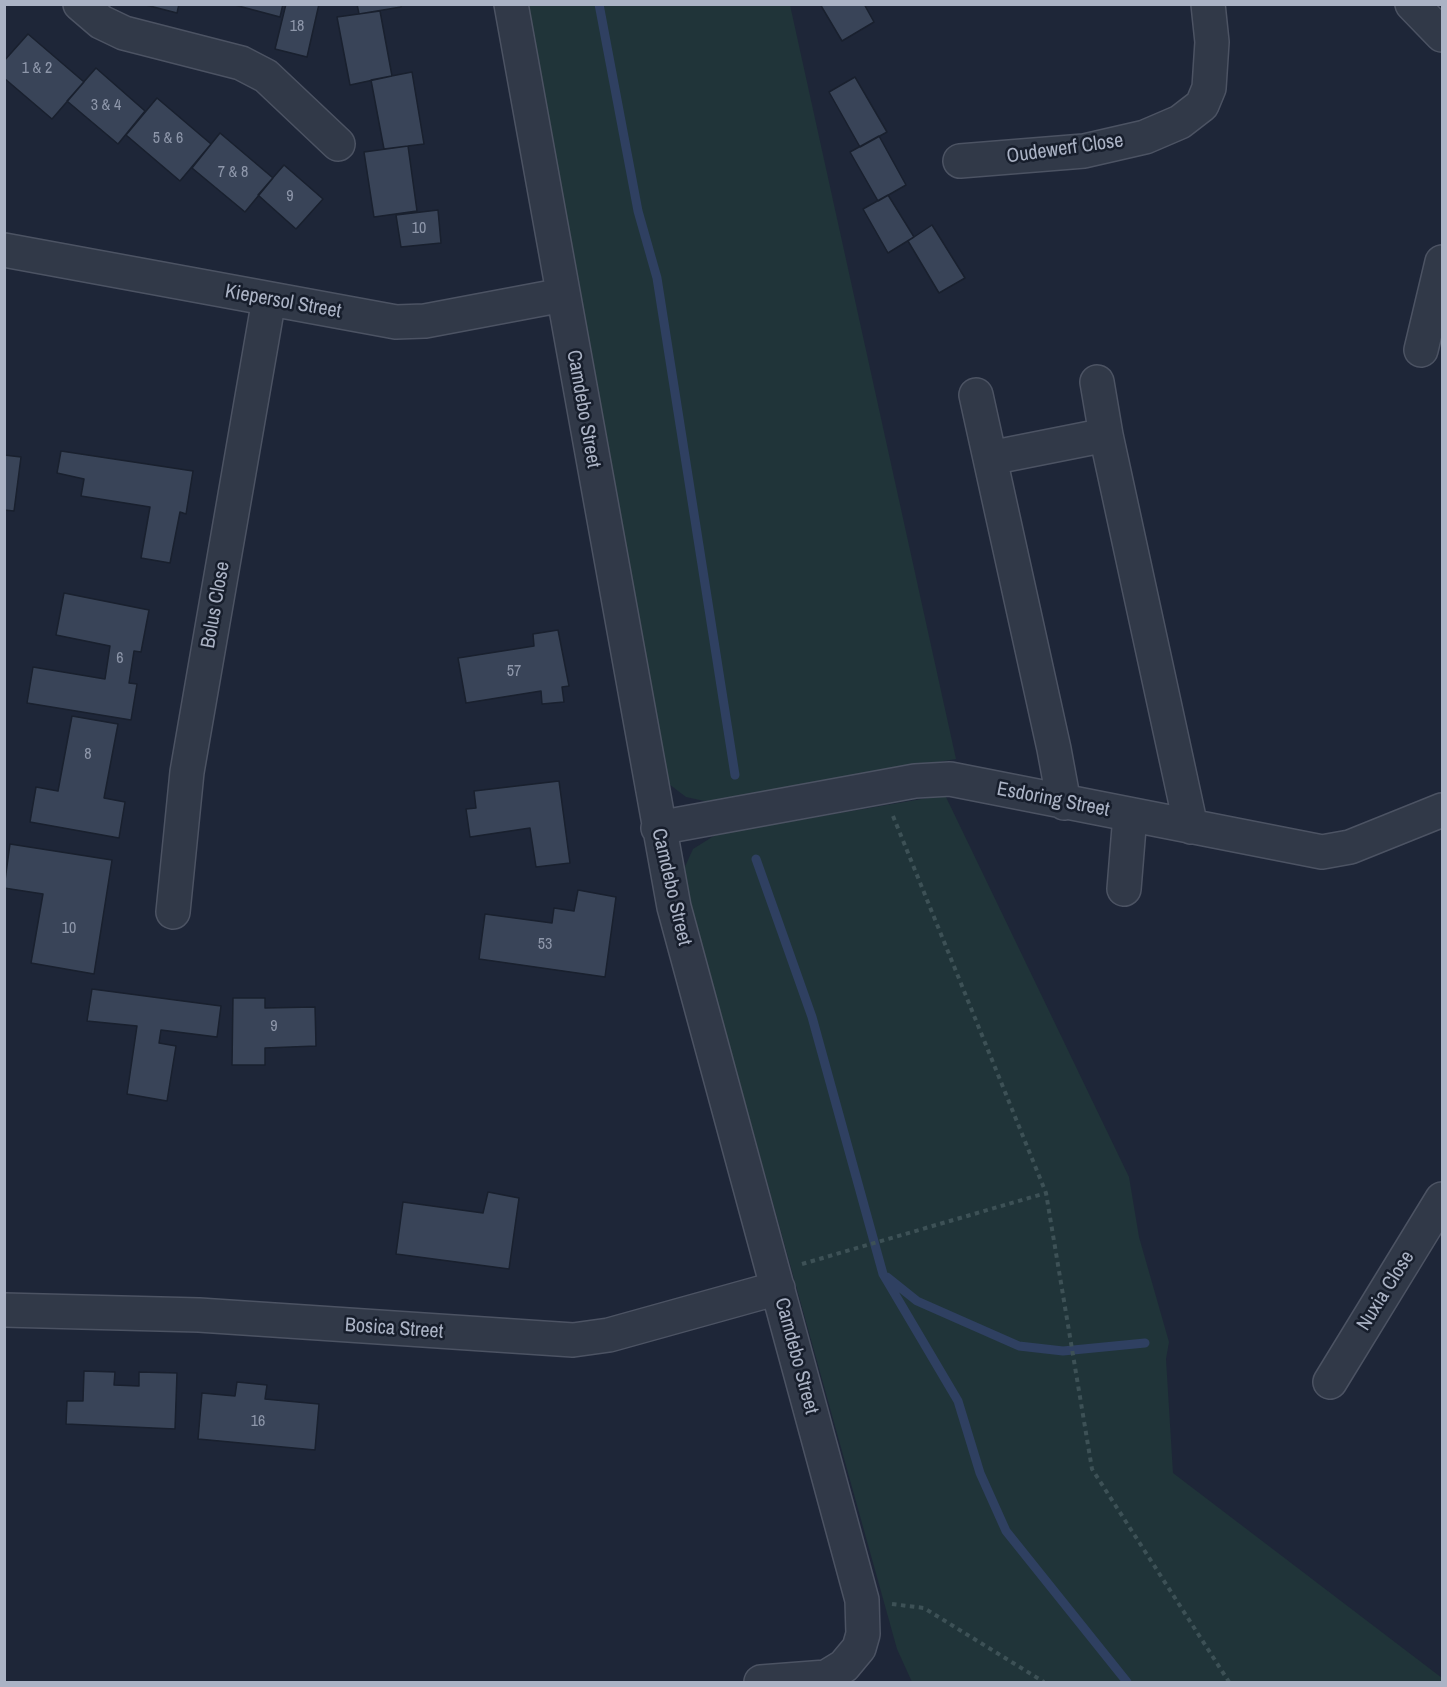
<!DOCTYPE html>
<html>
<head>
<meta charset="utf-8">
<style>
	body { margin:0 }
	#map { position:relative; width:1447px; height:1687px; overflow:hidden; background:#1e2638; font-family:"Archivo Narrow",sans-serif }
	canvas { display:block }
	.frame { position:absolute; inset:0; border:6px solid #abb3c5; pointer-events:none }
</style>
</head>
<body>
<div id="map">
<canvas width="1447" height="1687"></canvas>
<div class="frame"></div>
</div>
<script>
const c = document.querySelector('canvas').getContext('2d');
c.lineJoin = 'round';
function fill(path, color) { c.fillStyle = color; c.fill(path, 'evenodd'); }
const poly = rows => new Path2D(rows.map(r => 'M' + r).join(''));
function stroke(path, color, width, dash) { c.strokeStyle = color; c.lineWidth = width; c.lineCap = dash ? 'butt' : 'round'; c.setLineDash(dash || []); c.stroke(path); }
function write(font, color, halo, rows, align = 'center') {
  c.font = font + ' "Archivo Narrow",sans-serif'; c.lineWidth = 5; c.setLineDash([]); c.textBaseline = 'middle'; c.strokeStyle = halo; c.fillStyle = color; for (const [text, x, y, turn = 0] of rows) {
    c.save(); c.translate(x, y); c.rotate((+turn || 0) * Math.PI / 180); c.textAlign = isNaN(turn) ? turn : align; if (halo) c.strokeText(text, 0, 0); c.fillText(text, 0, 0); c.restore();
  }
}
fill(poly([
	[525,5,790,5,956,759,709,802,686,797,669,784],
	[945,795,1129,1177,1139,1237,1169,1342,1166,1359,1173,1473,1442,1678,1442,1682,912,1682,897,1649,684,883,683,871,693,849,717,834]
]), '#203439');
stroke(poly([
	[599,4,638,211,657,278,735,775],
	[756,859,812,1017,883,1274,958,1401,980,1473,1006,1531,1127,1682],
	[887,1277,917,1301,1019,1346,1063,1351,1145,1343]
]), '#2f4061', 9);
const building = poly([
	[142,4,179,4,177,13,142,4],
	[231,4,283,4,280,17,231,4],
	[286,4,319,4,307,57,275,49,286,4],
	[357,4,401,4,401,7,359,14,357,4],
	[820,4,864,4,874,22,842,41,820,4],
	[380,11,392,76,350,85,337,17,380,11],
	[28,34,84,82,52,119,4,78,4,61,28,34],
	[96,68,145,111,118,144,67,101,96,68],
	[412,72,424,144,384,149,371,80,412,72],
	[855,77,887,132,860,147,829,92,855,77],
	[157,98,211,144,180,181,126,135,157,98],
	[220,133,273,178,245,212,192,168,220,133],
	[879,136,906,185,878,201,850,152,879,136],
	[408,146,417,211,374,217,364,152,408,146],
	[284,165,323,199,296,229,258,195,284,165],
	[888,195,914,237,888,253,863,209,888,195],
	[438,210,441,243,401,247,396,215,438,210],
	[932,225,965,278,939,293,908,241,932,225],
	[61,451,193,471,186,514,180,512,170,563,141,558,150,507,81,496,84,479,57,473,61,451],
	[4,455,21,457,14,511,4,510,4,455],
	[64,593,149,610,141,652,134,651,129,683,137,684,131,720,27,703,33,667,105,679,110,646,56,635,64,593],
	[558,630,569,686,562,687,564,702,542,704,541,691,466,703,458,658,534,646,533,634,558,630],
	[72,716,118,724,104,798,125,802,119,838,30,822,36,787,58,791,72,716],
	[559,781,570,863,536,867,530,828,470,837,466,809,476,808,474,791,559,781],
	[10,844,112,860,94,974,31,963,43,894,4,888,10,844],
	[578,890,616,897,605,977,479,959,485,914,552,923,554,908,574,911,578,890],
	[92,989,221,1006,217,1037,161,1030,159,1043,176,1046,167,1101,127,1094,137,1026,87,1021,92,989],
	[233,998,265,998,265,1008,315,1007,316,1046,265,1048,265,1065,232,1065,233,998],
	[488,1192,519,1198,509,1269,396,1254,403,1202,483,1213,488,1192],
	[84,1371,115,1372,114,1385,139,1386,139,1372,177,1373,175,1429,66,1424,67,1401,83,1401,84,1371],
	[237,1382,267,1385,265,1399,319,1404,315,1450,198,1439,202,1393,235,1396,237,1382]
]);
fill(building, '#394458');
stroke(building, '#19202e', 1.5);
const minor = poly([
	[80,4,101,22,124,33,241,63,266,76,338,144],
	[511,4,674,907,862,1600,863,1634,859,1648,844,1666,826,1677,761,1682],
	[1412,4,1442,35],
	[960,161,1084,151,1145,137,1180,122,1202,105,1209,88,1212,42,1208,4],
	[4,250,396,322,425,321,563,295],
	[1421,350,1442,262],
	[1097,382,1106,435,1191,827],
	[976,395,1054,749,1064,803],
	[990,458,1106,435],
	[658,828,915,781,950,779,1322,852,1350,847,1442,810],
	[1124,889,1130,815],
	[173,912,187,772,269,299],
	[4,1310,199,1315,573,1340,609,1335,778,1288],
	[1330,1382,1442,1199]
]);
stroke(minor, '#4c5363', 36);
stroke(poly([
	[893,816,1046,1193,1092,1469,1229,1682],
	[802,1264,1046,1193],
	[892,1604,924,1608,1044,1682]
]), '#3d5156', 4, [4.5, 4.5]);
stroke(minor, '#313948', 33);
write('16px', '#8e97aa', null, [
	["18",297,27],
	["1 & 2",37,69],
	["3 & 4",106,106],
	["5 & 6",168,139],
	["7 & 8",233,173],
	["9",290,197],
	["10",419,229],
	["6",120,659],
	["57",514,672],
	["8",88,755],
	["10",69,929],
	["53",545,945],
	["9",274,1027],
	["16",258,1422]
]);
write('20px', '#abb3c5', '#171e2c', [
	["Oudewerf Close",1065,149,-8],
	["Kiepersol Street",283,302,10],
	["Camdebo Street",583,409,80],
	["Bolus Close",216,605,-80],
	["Esdoring Street",1053,800,11],
	["Camdebo Street",671,887,77],
	["Nuxia Close",1386,1291,-58],
	["Bosica Street",394,1329,4],
	["Camdebo Street",796,1356,75]
]);
</script>
</body>
</html>
